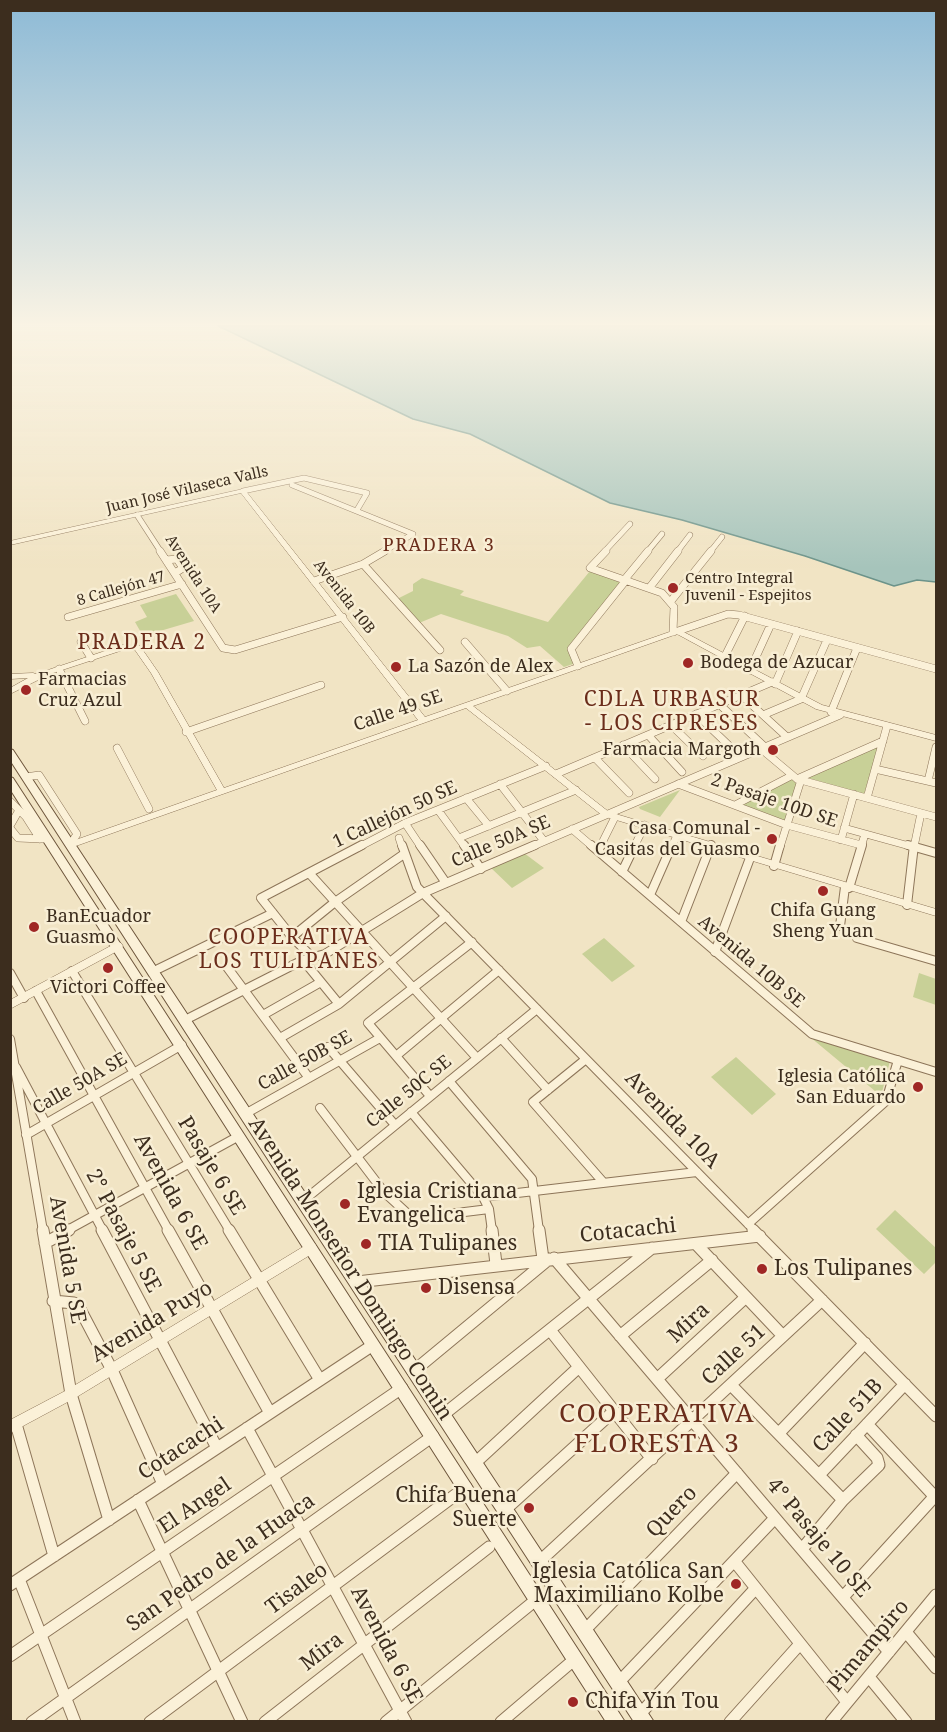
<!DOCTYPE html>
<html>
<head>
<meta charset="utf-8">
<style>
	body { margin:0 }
	#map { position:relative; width:947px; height:1732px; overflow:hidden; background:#f1e4c4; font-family:"Noto Serif",serif }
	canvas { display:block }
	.frame { position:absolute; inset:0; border:12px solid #3c2d1e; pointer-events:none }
</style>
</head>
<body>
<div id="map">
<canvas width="947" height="1732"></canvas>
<div class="frame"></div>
</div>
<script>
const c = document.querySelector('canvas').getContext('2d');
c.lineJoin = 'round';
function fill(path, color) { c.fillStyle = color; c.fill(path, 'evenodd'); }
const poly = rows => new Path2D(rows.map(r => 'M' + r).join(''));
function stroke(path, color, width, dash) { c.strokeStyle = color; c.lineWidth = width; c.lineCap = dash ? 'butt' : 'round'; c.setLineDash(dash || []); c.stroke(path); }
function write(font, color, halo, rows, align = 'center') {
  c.font = font + ' "Noto Serif",serif'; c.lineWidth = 5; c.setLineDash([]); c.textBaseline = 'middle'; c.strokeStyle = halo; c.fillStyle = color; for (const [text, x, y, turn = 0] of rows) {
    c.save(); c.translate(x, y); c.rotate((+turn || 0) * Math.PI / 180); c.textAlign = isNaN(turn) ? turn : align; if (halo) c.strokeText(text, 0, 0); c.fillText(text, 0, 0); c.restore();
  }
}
fill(poly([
	[590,571,624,581,570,649,576,663,564,667,540,646,527,648,508,636,441,614,419,623,397,599,413,591,413,584,422,578,464,591,460,595,548,622],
	[176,594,194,621,143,636,135,622,147,617,140,605],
	[880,744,864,794,808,778],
	[791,778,799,781,785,822,739,805],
	[680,790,660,817,640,809,639,807],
	[524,853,544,868,512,888,490,867],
	[604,938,635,966,612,982,582,954],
	[919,973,936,979,936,1005,913,997],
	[810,1037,890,1061,881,1096],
	[736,1057,776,1094,752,1115,711,1077],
	[895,1210,936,1248,936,1262,924,1274,876,1229]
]), '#c8d097');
const water = poly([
	[218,326,936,326,936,582,917,580,894,586,805,556,682,520,610,503,470,434,413,419,218,326]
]);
fill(water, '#a6c4bb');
stroke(water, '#6c938a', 1.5);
const minorFar3 = poly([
	[292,485,413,534,383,552],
	[243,491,304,478,367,493,357,510],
	[137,515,161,552],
	[604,552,630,524],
	[647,552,662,534],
	[677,552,690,535],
	[710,552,722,537]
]);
const minorFar2 = poly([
	[160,551,223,648,235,650,343,617],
	[606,551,590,568,662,593,674,607,673,632],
	[166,560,177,559,183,568,175,573],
	[363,564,440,650],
	[625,579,648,551],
	[314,581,363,564,385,551],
	[650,587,678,551],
	[671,601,711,551],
	[68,617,182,584],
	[678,631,728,614,739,615,936,669],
	[81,642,91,658],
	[465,642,507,691],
	[725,656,745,616],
	[578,666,571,649,627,579],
	[59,669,85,721],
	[750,670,771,624],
	[775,684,798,631],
	[741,695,787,737],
	[719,704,765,747],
	[831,712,857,648],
	[696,714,741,757],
	[763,715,801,699,827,640],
	[671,725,703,756],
	[186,732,321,685],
	[648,735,682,772],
	[623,745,655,779],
	[117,748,149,809],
	[760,748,797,779,936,817],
	[595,758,629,793],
	[875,769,936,783],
	[556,774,772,682],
	[26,777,39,775,77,834,70,845],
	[797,779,883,741],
	[928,781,936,747],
	[500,784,544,841],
	[678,784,787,825,861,845],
	[466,798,489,826],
	[867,798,887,726],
	[10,801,26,817,40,839],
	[735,805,791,776],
	[438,810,465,847],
	[405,823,421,847],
	[10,826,18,812],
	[10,828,18,838,42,839],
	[844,828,913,847],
	[572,829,593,847],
	[399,838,402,847],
	[459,838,576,790],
	[841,840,854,794],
	[359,847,405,823,546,766],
	[531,847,840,715],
	[600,847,615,817],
	[634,847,645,825],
	[672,847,677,835],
	[780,847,801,780],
	[861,847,865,834],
	[914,847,921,813]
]);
const minorFar1 = poly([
	[402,845,417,887,755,1231],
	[420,845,446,883],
	[464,845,481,869],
	[591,845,812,1034,936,1072],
	[908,845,936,853],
	[598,851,601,845],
	[774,866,780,845],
	[622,872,635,845],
	[309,873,477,1058],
	[849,888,862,845],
	[650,895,672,845],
	[907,905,914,845],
	[681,922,711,845],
	[840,926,845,887],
	[292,937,335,902,404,854],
	[857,938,936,961],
	[715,952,750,858],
	[312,957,292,937,261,898,362,845],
	[303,960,339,1004],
	[227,967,309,1078],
	[72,971,230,1231],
	[154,971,273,913],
	[10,973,24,998],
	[36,991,169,1231],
	[263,1015,321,982],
	[185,1020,303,960,325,954,423,893,535,845],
	[280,1038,339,1004,446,916],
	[501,1038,548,1090],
	[10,1039,43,1231],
	[328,1047,395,1125],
	[396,1056,499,970],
	[586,1059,533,1102,603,1182],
	[16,1067,103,1231],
	[449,1081,532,1179,539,1231],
	[430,1096,368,1023,472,942],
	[320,1108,384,1192,409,1215,416,1218,489,1209],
	[411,1112,483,1197,489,1209,492,1231],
	[245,1114,380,1038],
	[26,1135,182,1045],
	[483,1197,697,1172],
	[303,1201,537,1009],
	[748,1224,886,1101,898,1060],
	[66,1231,239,1136]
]);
const minor = poly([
	[43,1230,71,1394,109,1520],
	[102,1230,217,1448],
	[168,1230,270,1413],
	[229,1230,320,1380],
	[492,1230,496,1264],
	[539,1230,543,1259],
	[753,1230,936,1416],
	[45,1243,69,1230],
	[696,1244,783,1336],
	[554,1258,889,1652],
	[357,1282,760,1236],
	[53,1301,74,1303,81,1311,112,1370,163,1484],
	[550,1330,652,1459],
	[620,1336,712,1260],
	[415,1370,549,1259],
	[657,1379,746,1297],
	[731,1385,843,1500],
	[443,1415,652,1248],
	[16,1424,54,1556],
	[867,1424,936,1498],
	[247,1428,406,1722],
	[779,1433,865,1343],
	[475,1463,579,1367],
	[819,1475,905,1384],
	[138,1500,242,1722],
	[506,1509,614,1411],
	[802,1549,843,1500,879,1465,877,1458,856,1435],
	[540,1561,822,1300],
	[735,1562,847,1702],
	[19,1579,75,1722],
	[10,1585,373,1345],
	[843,1597,935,1496],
	[585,1630,737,1473],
	[906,1632,936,1668],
	[10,1656,402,1388],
	[869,1677,906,1722],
	[619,1682,775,1518],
	[640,1714,756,1588],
	[32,1722,433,1436],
	[150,1722,466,1487],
	[265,1722,489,1547],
	[386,1722,537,1599],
	[501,1722,575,1659],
	[730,1722,800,1644],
	[831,1722,936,1595]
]);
const tertiary = poly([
	[243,489,245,490,425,717,678,629,822,705,936,735,936,741,816,709,677,634,473,706,609,812,936,909,936,916,603,816,466,708,73,847,67,847,66,845,67,843,217,790,151,673,135,650,126,649,50,674,10,694,10,688,28,678,10,679,10,674,33,673,36,674,123,645,140,646,158,672,224,788,418,720,241,493,10,545,10,541,243,489],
	[118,942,121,943,123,946,121,949,10,1009,10,1000,118,942],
	[311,1242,315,1244,317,1248,315,1252,75,1398,10,1433,10,1420,67,1390,311,1242]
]);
const secondary = poly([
	[10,749,13,750,654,1722,634,1722,241,1118,10,760,10,749],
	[10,777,13,778,625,1722,606,1722,10,789,10,777]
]);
stroke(minorFar3, '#8d7559', 6);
stroke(minorFar2, '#8d7559', 8);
stroke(minorFar1, '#8d7559', 10);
stroke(minor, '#8d7559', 13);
stroke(tertiary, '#8d7559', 1);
stroke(secondary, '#6e563c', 2);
stroke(minorFar3, '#fbf1d8', 5);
stroke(minorFar2, '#fbf1d8', 7);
stroke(minorFar1, '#fbf1d8', 8);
stroke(minor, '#fbf1d8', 11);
fill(tertiary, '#fbf1d8');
fill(secondary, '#fbf1d8');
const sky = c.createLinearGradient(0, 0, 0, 568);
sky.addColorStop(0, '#8dbad6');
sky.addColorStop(0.57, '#f9f3e4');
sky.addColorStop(1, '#f9f3e400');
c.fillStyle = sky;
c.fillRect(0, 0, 947, 568);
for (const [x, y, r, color] of [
	[673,588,6,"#9f2725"],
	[688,663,6,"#9f2725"],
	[396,667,6,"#9f2725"],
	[26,690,6,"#9f2725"],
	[773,750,6,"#9f2725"],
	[772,839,6,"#9f2725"],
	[823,891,6,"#9f2725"],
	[34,927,6,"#9f2725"],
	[108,968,6,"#9f2725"],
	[918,1087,6,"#9f2725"],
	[345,1204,6,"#9f2725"],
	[366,1244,6,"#9f2725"],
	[762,1269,6,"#9f2725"],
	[426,1288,6,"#9f2725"],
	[529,1508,6,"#9f2725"],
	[736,1584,6,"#9f2725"],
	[573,1702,6,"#9f2725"]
]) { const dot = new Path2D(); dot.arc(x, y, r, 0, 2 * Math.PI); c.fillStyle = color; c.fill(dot); stroke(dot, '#f8eed4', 2); }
write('15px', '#3c2d1e', '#f8eed4', [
	["Juan José Vilaseca Valls",187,490,-13],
	["Avenida 10A",193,574,57],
	["8 Callejón 47",121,589,-16],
	["Avenida 10B",344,597,52]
]);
write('15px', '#3c2d1e', '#f8eed4', [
	["Centro Integral",685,579],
	["Juvenil - Espejitos",685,596]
], 'left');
c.letterSpacing = '1.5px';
write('18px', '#6b2d1b', '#f8eed4', [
	["PRADERA 3",439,546]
]);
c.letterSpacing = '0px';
write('18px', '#3c2d1e', '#f8eed4', [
	["Bodega de Azucar",700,663],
	["La Sazón de Alex",408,667],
	["Farmacias",38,680],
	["Cruz Azul",38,701],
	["Farmacia Margoth",761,750,"right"],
	["Casa Comunal -",760,829,"right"],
	["Casitas del Guasmo",760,850,"right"],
	["Chifa Guang",823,911,"center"],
	["Sheng Yuan",823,932,"center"],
	["BanEcuador",46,917],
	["Guasmo",46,938],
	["Victori Coffee",108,988,"center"],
	["Iglesia Católica",906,1077,"right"],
	["San Eduardo",906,1098,"right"]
], 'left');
write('18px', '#3c2d1e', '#f8eed4', [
	["Calle 49 SE",398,711,-19],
	["2 Pasaje 10D SE",774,801,19],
	["1 Callejón 50 SE",395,815,-25],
	["Calle 50A SE",501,842,-23],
	["Avenida 10B SE",751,962,40],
	["Calle 50B SE",305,1061,-29],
	["Calle 50A SE",80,1084,-30],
	["Calle 50C SE",409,1092,-39]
]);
c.letterSpacing = '1.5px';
write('21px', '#6b2d1b', '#f8eed4', [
	["PRADERA 2",142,643],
	["CDLA URBASUR",672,700],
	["- LOS CIPRESES",672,724],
	["COOPERATIVA",289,938],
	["LOS TULIPANES",289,962]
]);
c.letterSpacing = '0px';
write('21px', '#3c2d1e', '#f8eed4', [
	["Avenida 10A",672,1120,46],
	["Pasaje 6 SE",211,1166,59],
	["Avenida 6 SE",170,1192,61],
	["2° Pasaje 5 SE",123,1231,62],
	["Cotacachi",628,1231,-6],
	["Avenida 5 SE",67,1260,80],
	["Avenida Monseñor Domingo Comin",350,1269,57],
	["Avenida Puyo",152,1322,-31],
	["Mira",689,1323,-43],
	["Calle 51",734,1355,-43],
	["Calle 51B",848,1416,-47],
	["Cotacachi",181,1449,-33],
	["El Angel",195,1506,-34],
	["Quero",672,1512,-46],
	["4° Pasaje 10 SE",818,1538,50],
	["San Pedro de la Huaca",221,1563,-35],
	["Tisaleo",297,1589,-37],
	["Avenida 6 SE",386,1645,62],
	["Pimampiro",869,1646,-50],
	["Mira",322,1652,-38]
]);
write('21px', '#3c2d1e', '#f8eed4', [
	["Iglesia Cristiana",357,1192],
	["Evangelica",357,1216],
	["TIA Tulipanes",378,1244],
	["Los Tulipanes",774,1269],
	["Disensa",438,1288],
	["Chifa Buena",517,1496,"right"],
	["Suerte",517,1520,"right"],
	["Iglesia Católica San",724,1572,"right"],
	["Maximiliano Kolbe",724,1596,"right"],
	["Chifa Yin Tou",585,1702]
], 'left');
c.letterSpacing = '1.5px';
write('26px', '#6b2d1b', '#f8eed4', [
	["COOPERATIVA",657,1415],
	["FLORESTA 3",657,1445]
]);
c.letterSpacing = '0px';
</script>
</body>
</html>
